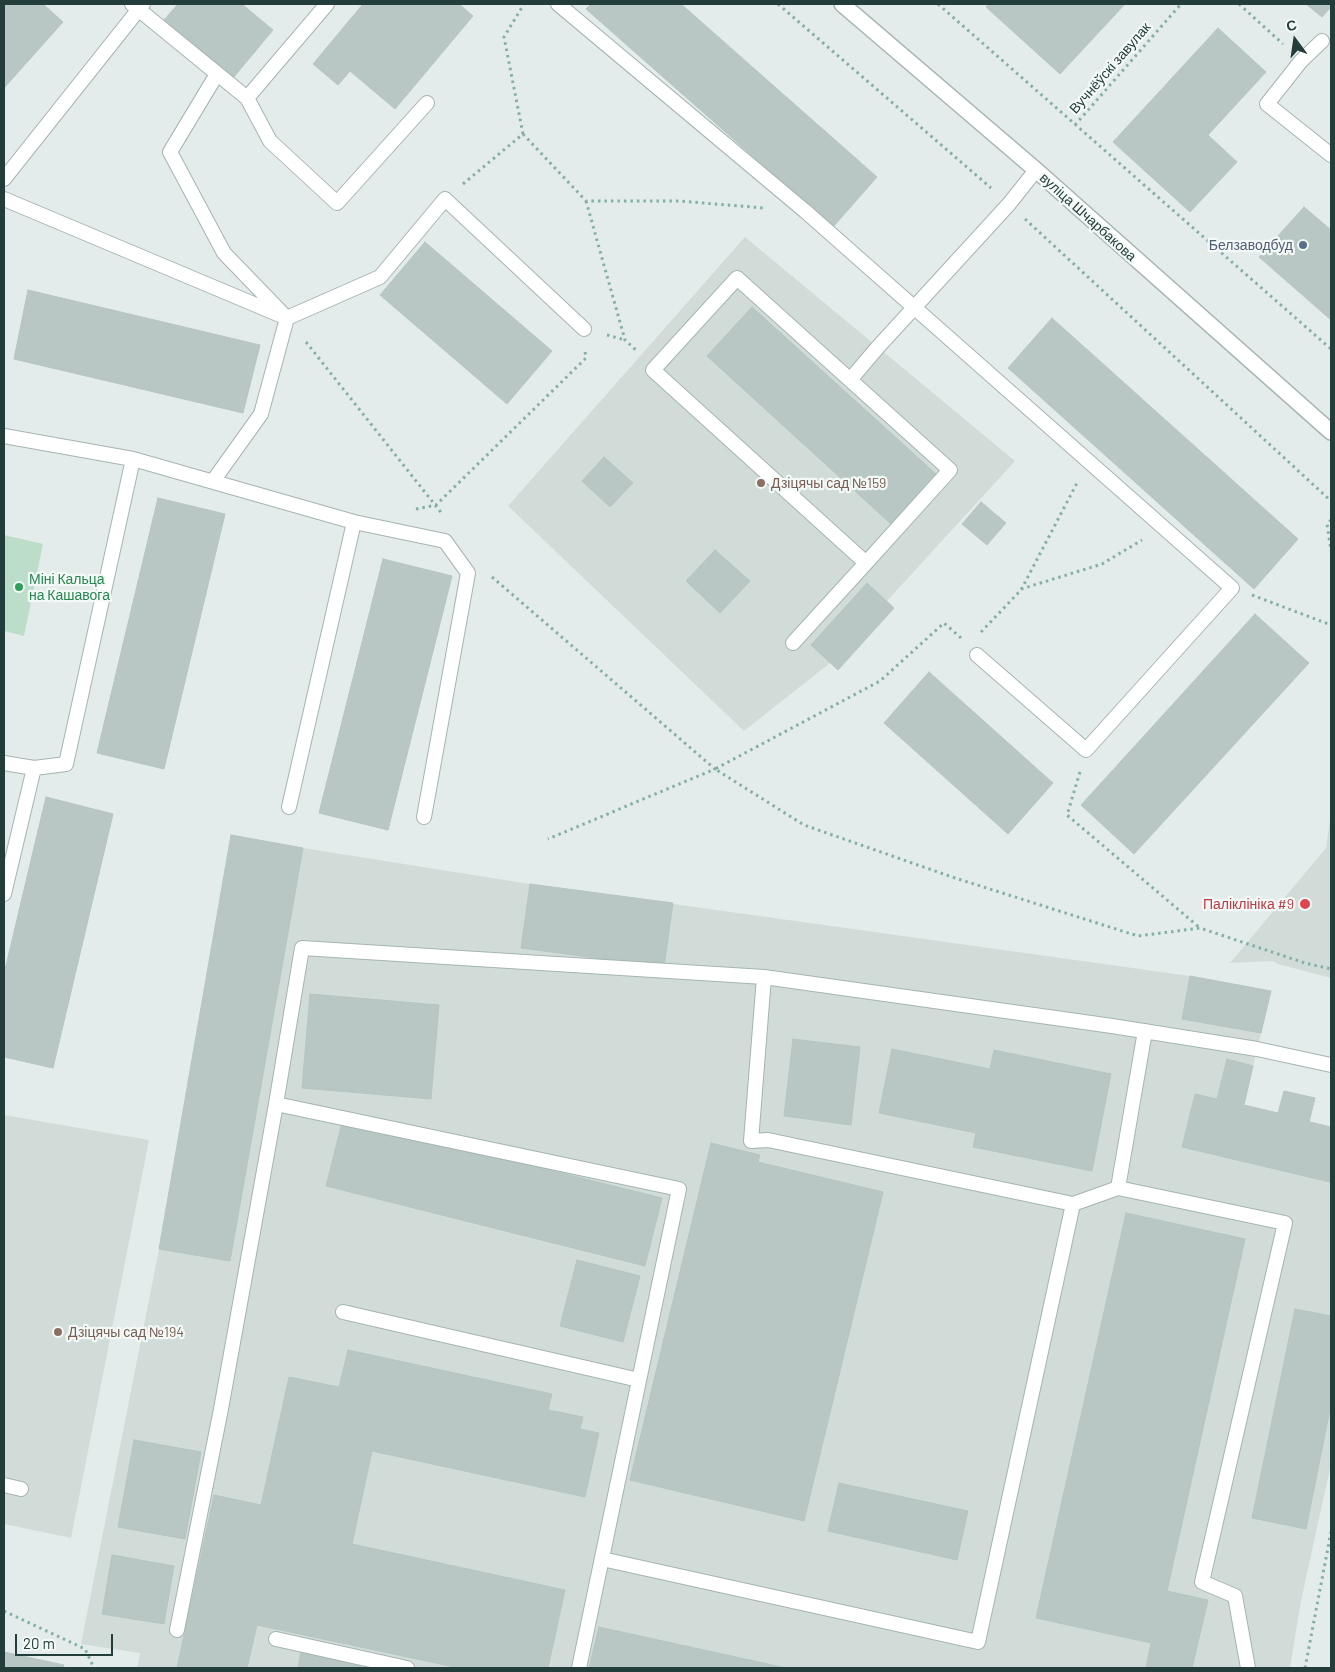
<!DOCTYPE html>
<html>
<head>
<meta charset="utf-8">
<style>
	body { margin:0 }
	#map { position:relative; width:1335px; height:1672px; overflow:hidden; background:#e3ecea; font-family:Barlow,sans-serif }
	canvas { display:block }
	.frame { position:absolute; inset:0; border:5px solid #233d3a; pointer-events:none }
	.north { position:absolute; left:1270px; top:15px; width:50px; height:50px; -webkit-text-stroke:4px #f3f9f7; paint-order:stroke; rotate:346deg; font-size:14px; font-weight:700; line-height:20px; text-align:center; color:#233d3a }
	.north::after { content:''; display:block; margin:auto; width:18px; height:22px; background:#233d3a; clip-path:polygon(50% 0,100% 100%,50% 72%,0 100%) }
	.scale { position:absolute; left:15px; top:1634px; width:98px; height:22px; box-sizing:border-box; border:2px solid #233d3a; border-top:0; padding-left:6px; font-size:15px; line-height:18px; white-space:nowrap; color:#233d3a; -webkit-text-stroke:4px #f3f9f7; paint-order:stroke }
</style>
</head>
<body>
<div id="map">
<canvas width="1335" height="1672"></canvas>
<div class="frame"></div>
<div class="north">С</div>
<div class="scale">20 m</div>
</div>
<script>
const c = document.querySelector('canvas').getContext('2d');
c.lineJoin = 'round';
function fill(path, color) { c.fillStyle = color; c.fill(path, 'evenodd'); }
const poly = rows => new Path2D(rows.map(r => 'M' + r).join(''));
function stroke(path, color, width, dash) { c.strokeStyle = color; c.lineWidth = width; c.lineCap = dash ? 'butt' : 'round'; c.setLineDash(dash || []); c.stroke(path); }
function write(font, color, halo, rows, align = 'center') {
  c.font = font + ' Barlow,sans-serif'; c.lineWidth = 4.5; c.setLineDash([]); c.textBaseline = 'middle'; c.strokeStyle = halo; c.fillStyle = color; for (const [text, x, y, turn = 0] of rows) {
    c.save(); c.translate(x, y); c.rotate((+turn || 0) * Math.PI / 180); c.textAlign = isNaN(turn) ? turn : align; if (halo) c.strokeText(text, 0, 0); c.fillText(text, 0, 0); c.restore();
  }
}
fill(poly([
	[745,237,1015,461,887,601,894,608,838,670,830,663,744,731,508,506],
	[1331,812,1331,978,1278,964,1273,961,1230,963,1326,848],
	[231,835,303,848,530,884,1190,976,1271,991,1244,1105,1278,1113,1284,1091,1315,1098,1310,1121,1331,1127,1331,1464,1301,1601,1290,1668,137,1668,140,1653,81,1644,159,1249],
	[4,1115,149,1140,71,1538,4,1524]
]), '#d1dcd9');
fill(poly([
	[4,535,43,544,24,636,4,631]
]), '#bcddca');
const building = poly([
	[4,4,43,4,63,22,4,88,4,4],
	[178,4,242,4,273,30,233,78,164,20,178,4],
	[363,4,459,4,473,16,395,109,350,71,338,85,313,64,363,4],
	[591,4,681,4,877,177,833,227,586,9,591,4],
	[989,4,1125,4,1060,74,986,7,989,4],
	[1306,4,1331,4,1331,7,1322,17,1306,4],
	[1218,28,1266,72,1208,135,1237,162,1190,212,1113,142,1218,28],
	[1304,207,1331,230,1331,320,1259,257,1304,207],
	[425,242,552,351,507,404,380,295,425,242],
	[28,290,260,345,243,413,14,359,28,290],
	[752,307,936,474,891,524,707,356,752,307],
	[1052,318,1298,539,1254,589,1008,368,1052,318],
	[604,457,633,483,610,507,582,481,604,457],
	[158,498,225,514,164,769,97,753,158,498],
	[981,502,1006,523,987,545,962,524,981,502],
	[715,550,750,581,720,613,686,581,715,550],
	[383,559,452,576,388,830,319,813,383,559],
	[867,583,894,608,838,670,811,645,867,583],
	[1255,614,1309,663,1134,854,1081,805,1255,614],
	[929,672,1053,783,1008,834,884,723,929,672],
	[46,797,113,814,53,1068,4,1057,4,974,46,797],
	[231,835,303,848,230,1261,159,1249,231,835],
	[530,884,673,903,664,967,521,948,530,884],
	[1190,976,1271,991,1261,1033,1182,1019,1190,976],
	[310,994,439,1005,431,1099,302,1088,310,994],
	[793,1039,860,1047,851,1125,784,1116,793,1039],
	[892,1049,990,1069,994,1050,1111,1074,1092,1171,973,1147,976,1133,879,1113,892,1049],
	[1227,1059,1253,1066,1244,1105,1278,1113,1284,1091,1315,1098,1309,1122,1331,1127,1330,1182,1182,1147,1195,1094,1217,1099,1227,1059],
	[343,1119,662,1198,645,1266,326,1186,343,1119],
	[711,1143,760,1155,758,1162,883,1192,804,1521,630,1480,711,1143],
	[1126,1213,1245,1239,1167,1591,1208,1600,1192,1668,1146,1668,1151,1643,1036,1618,1126,1213],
	[577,1260,640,1276,623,1342,560,1326,577,1260],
	[1295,1309,1331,1316,1331,1404,1306,1529,1252,1518,1295,1309],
	[348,1350,552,1394,548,1410,583,1417,580,1429,599,1433,585,1497,372,1451,352,1544,565,1590,548,1668,459,1668,257,1625,247,1668,177,1668,214,1495,261,1505,289,1377,339,1387,348,1350],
	[134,1440,201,1452,185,1539,118,1527,134,1440],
	[839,1483,968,1511,957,1560,828,1531,839,1483],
	[112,1555,174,1566,164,1624,102,1614,112,1555],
	[599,1627,786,1668,589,1668,599,1627],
	[4,1652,64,1665,63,1668,4,1668,4,1652],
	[301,1652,361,1663,360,1668,298,1668,301,1652]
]);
fill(building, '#b8c7c3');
stroke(building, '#b5c6c2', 1);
const lane = poly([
	[132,4,247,98,327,4],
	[558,4,805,211,1232,588,1086,750,977,655],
	[1322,41,1301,61,1267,104,1331,155],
	[217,74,170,152,224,253,283,314],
	[247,98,270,141,337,203,427,103],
	[4,179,143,4],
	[4,199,287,318],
	[850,380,878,347,1009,204,1036,170],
	[4,436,133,459],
	[213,481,261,414,287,318,380,277,445,199,584,329],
	[354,522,445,541,468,573,424,817],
	[793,643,866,563,950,470,737,278,653,370,866,563],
	[4,763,34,768,66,764,133,459,354,522,289,807],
	[4,894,34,768],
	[764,977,751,1141,768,1140,1073,1204,1118,1188,1285,1223,1202,1582,1235,1596,1248,1668],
	[276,1104,679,1189,579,1668],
	[1118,1188,1145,1031],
	[343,1312,639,1380],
	[4,1485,21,1489],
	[602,1559,978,1642,1073,1204],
	[177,1630,221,1409,276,1104,302,948,764,977,1112,1026,1257,1049,1331,1065],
	[276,1639,407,1668]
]);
const street = poly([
	[842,4,1036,170,1331,432]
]);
stroke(lane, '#a6b4b2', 16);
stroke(street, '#a6b4b2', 18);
stroke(poly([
	[778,4,991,188],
	[938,4,1331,349],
	[1239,4,1283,44],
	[1075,125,1181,4],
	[523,134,504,37,524,4],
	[463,184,523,134,586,201,679,201,764,208],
	[586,201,625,340,638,352],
	[1025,219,1331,501],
	[607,335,625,340],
	[306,342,443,515],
	[416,509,436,505,586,358,585,351],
	[1331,520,1327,524,1331,551],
	[492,577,715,769,548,839],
	[1021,589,1102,564,1142,540],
	[1252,595,1331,625],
	[981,632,1021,590,1077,483],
	[961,638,944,623,880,681,715,769,804,825,952,877,1138,936,1200,928,1305,963,1331,969],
	[1080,772,1067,815,1200,928],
	[4,1611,85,1649,94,1668],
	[1305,1668,1331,1532]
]), '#84afa8', 3, [2.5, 4]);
stroke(lane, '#fff', 14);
stroke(street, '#fff', 15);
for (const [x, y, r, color] of [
	[1303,245,5,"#5c6f8a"],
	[761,483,5,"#8d6e63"],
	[19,587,5,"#2e9e5b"],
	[1305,904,6,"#e0444e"],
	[58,1332,5,"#8d6e63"]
]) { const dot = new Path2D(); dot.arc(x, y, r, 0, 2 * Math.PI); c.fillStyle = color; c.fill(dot); stroke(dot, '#f3f9f7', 2); }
write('14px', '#233d3a', '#f3f9f7', [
	["Вучнёўскі завулак",1110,68,-49],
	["вуліца Шчарбакова",1088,217,42]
]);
write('14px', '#4e5e75', '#f3f9f7', [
	["Белзаводбуд",1293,245]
], 'right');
write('14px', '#785e54', '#f3f9f7', [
	["Дзіцячы сад №159",771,483],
	["Дзіцячы сад №194",68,1332]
], 'left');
write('14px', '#27864d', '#f3f9f7', [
	["Міні Кальца",29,579],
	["на Кашавога",29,595]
], 'left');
write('14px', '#be3a42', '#f3f9f7', [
	["Паліклініка #9",1294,904]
], 'right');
</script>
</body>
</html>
